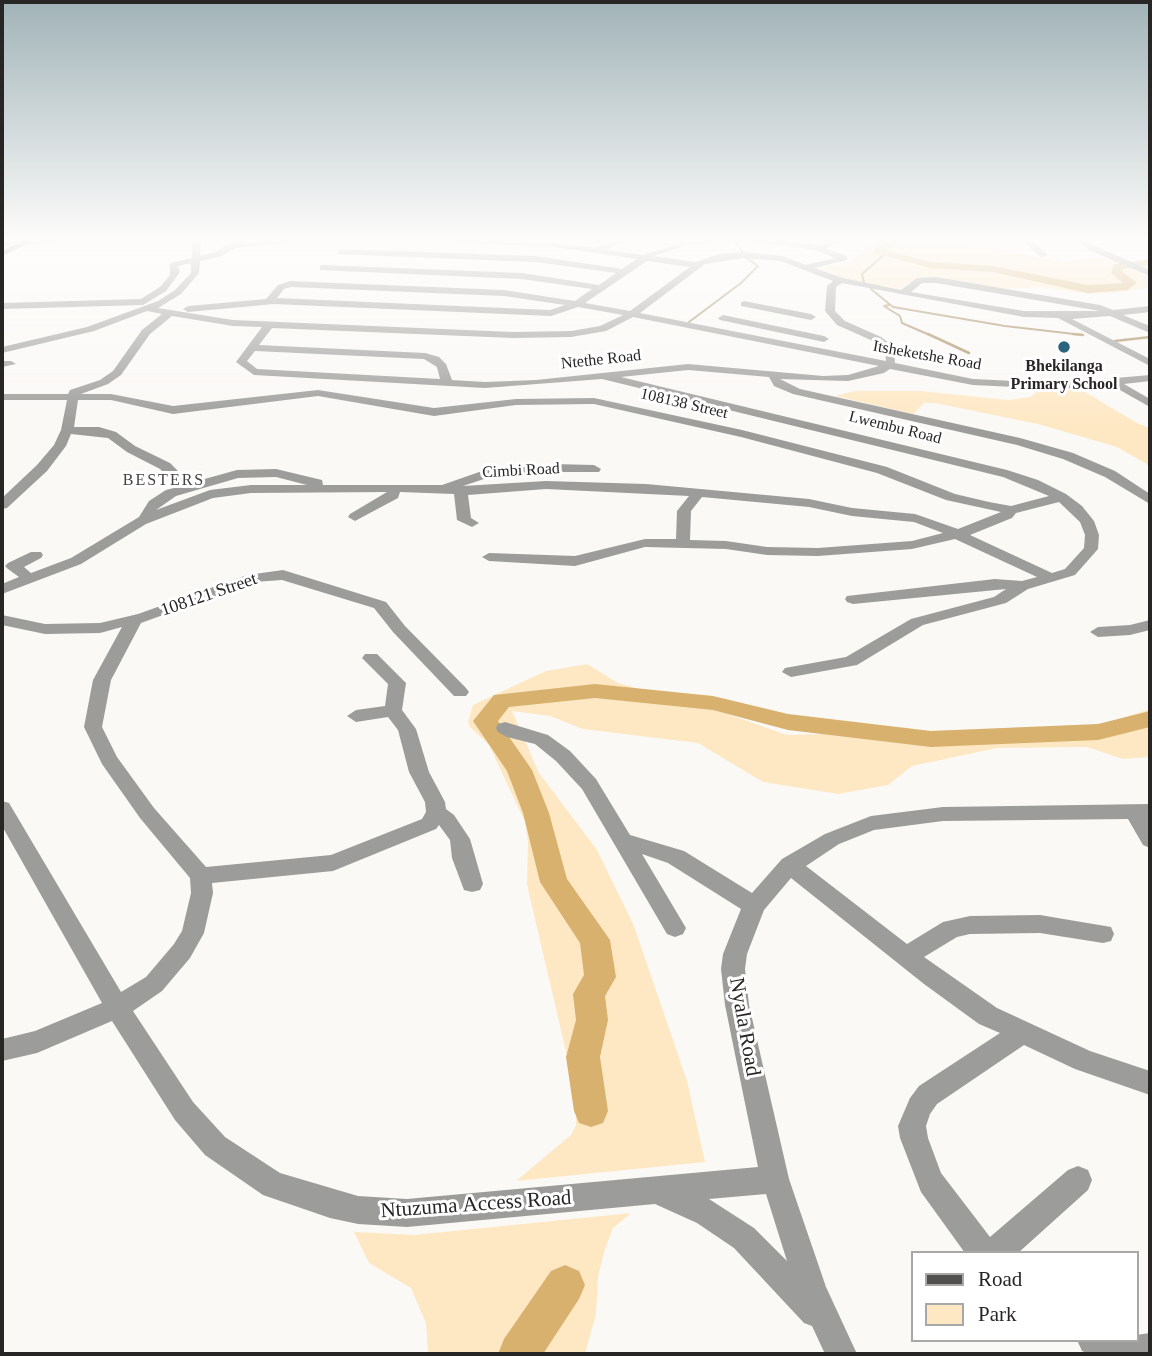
<!DOCTYPE html>
<html>
<head>
<meta charset="utf-8">
<style>
	body { margin:0 }
	#map { position:relative; width:1152px; height:1356px; overflow:hidden; background:#fbf9f6; font-family:Georgia,serif }
	canvas { display:block }
	.frame { position:absolute; inset:0; border:4px solid #272625; pointer-events:none }
	.legend { position:absolute; left:911px; top:1251px; width:228px; height:91px; box-sizing:border-box; background:#fff; border:2px solid #a9a8a8; margin:0; padding:9px 12px; list-style:none; font-size:21px; color:#272625 }
	.legend li { display:flex; align-items:center; gap:14px; height:35px }
	.legend b { width:35px; border:2px solid #a9a8a8 }
</style>
</head>
<body>
<div id="map">
<canvas width="1152" height="1356"></canvas>
<div class="frame"></div>
<ul class="legend">
<li><b style="height:9px;background:#52504f"></b>Road</li>
<li><b style="height:19px;background:#fee8c4"></b>Park</li>
</ul>
</div>
<script>
const c = document.querySelector('canvas').getContext('2d');
c.lineJoin = 'round';
function fill(path, color) { c.fillStyle = color; c.fill(path, 'evenodd'); }
const poly = rows => new Path2D(rows.map(r => 'M' + r).join(''));
function stroke(path, color, width, dash) { c.strokeStyle = color; c.lineWidth = width; c.lineCap = dash ? 'butt' : 'round'; c.setLineDash(dash || []); c.stroke(path); }
function write(font, color, halo, rows, align = 'center') {
  c.font = font + ' Georgia,serif'; c.lineWidth = 6; c.setLineDash([]); c.textBaseline = 'middle'; c.strokeStyle = halo; c.fillStyle = color; for (const [text, x, y, turn = 0] of rows) {
    c.save(); c.translate(x, y); c.rotate((+turn || 0) * Math.PI / 180); c.textAlign = isNaN(turn) ? turn : align; if (halo) c.strokeText(text, 0, 0); c.fillText(text, 0, 0); c.restore();
  }
}
fill(poly([
	[867,237,936,237,1064,262,1105,257,1150,276,1150,287,1116,293,1087,294,1041,287,1000,289,933,277,916,279,900,289,851,281,819,269,850,261,872,243],
	[1063,389,1085,392,1137,423,1150,428,1150,466,1117,447,1038,424,935,403,924,403,913,414,835,396,854,391,921,391,1008,400,1030,397,1040,390],
	[587,664,618,683,716,710,787,735,1097,726,1150,709,1150,757,1123,759,1087,747,997,748,912,766,888,785,838,794,763,782,698,743,583,729,550,716,512,711,539,773,597,850,634,926,687,1081,705,1162,516,1181,571,1135,576,1125,576,1094,527,885,528,843,525,822,489,745,470,727,468,722,473,705,546,671],
	[631,1213,613,1228,604,1252,598,1277,596,1314,585,1354,428,1354,426,1323,411,1288,369,1263,354,1232,414,1235]
]), '#fee8c4');
stroke(poly([
	[735,241,743,253],
	[864,283,862,274,886,253],
	[871,289,893,307,1005,326,1083,335],
	[889,305,884,306,900,316,902,323,932,336],
	[689,322,741,283,758,266,745,257]
]), '#a38758', 2);
stroke(poly([
	[928,334,969,353],
	[1073,334,1083,335],
	[1115,341,1150,337]
]), '#a38758', 2.5);
fill(poly([
	[887,237,897,237,895,245,887,250,930,262,993,266,1088,285,1123,283,1111,273,1114,264,1150,259,1150,265,1123,269,1123,272,1137,283,1127,290,1088,293,993,272,930,268,874,253,874,249,886,242,887,237],
	[595,684,713,696,788,714,931,731,1098,724,1150,711,1150,727,1098,740,931,747,788,730,713,710,595,698,509,707,498,721,532,770,549,813,567,879,610,940,616,977,605,996,608,1020,600,1057,608,1111,603,1123,591,1127,579,1123,574,1111,566,1057,576,1020,573,994,584,975,580,943,540,882,523,813,507,771,473,721,494,695,595,684],
	[565,1265,579,1271,585,1285,579,1299,543,1354,498,1354,504,1339,551,1271,565,1265]
]), '#d8b16e');
fill(poly([
	[201,237,200,256,213,253,242,237,253,237,244,243,342,237,235,248,219,257,200,261,199,273,181,294,158,308,233,320,513,332,571,331,600,326,623,315,578,307,551,316,274,304,188,312,183,309,188,306,266,299,278,285,290,281,504,290,575,301,592,289,522,279,320,270,320,266,323,265,522,273,599,285,616,273,536,262,337,254,340,249,536,256,622,269,637,259,555,247,342,237,555,243,595,248,622,237,634,237,606,250,643,255,687,241,716,237,769,239,817,245,834,237,842,237,839,243,825,248,847,256,847,260,814,268,843,278,901,290,917,278,936,277,1100,305,1113,310,1150,306,1150,312,1123,315,1150,326,1150,333,1110,316,1072,319,1150,359,1150,366,1058,318,1024,317,842,283,836,287,835,311,845,321,881,337,894,347,895,363,973,379,1057,383,1150,375,1150,381,1124,384,1150,399,1150,407,1111,385,1057,389,973,385,890,369,884,373,848,381,780,379,800,389,1020,438,1073,453,1115,471,1150,494,1150,504,1105,477,1063,459,1017,445,793,394,774,386,769,377,688,370,621,377,1007,470,1038,480,1066,494,1082,506,1094,521,1099,535,1098,549,1075,575,1028,589,1006,603,923,625,857,665,791,677,782,672,785,668,846,657,911,619,994,597,1006,589,853,604,847,602,845,599,847,596,995,579,1022,581,1037,577,955,539,912,549,818,556,767,555,726,549,645,547,575,566,489,561,482,557,489,553,575,556,645,539,676,539,677,511,689,496,546,489,468,495,471,518,479,523,472,527,457,520,454,494,400,492,398,498,355,521,348,517,350,514,387,492,251,493,213,498,146,524,81,564,2,594,2,584,19,577,8,569,5,566,8,563,31,552,41,552,43,555,41,558,24,567,31,573,71,558,139,517,149,501,166,490,178,487,160,469,127,452,108,438,71,434,66,446,47,471,7,508,2,509,2,498,37,465,54,445,61,430,67,400,2,400,2,394,68,394,70,390,100,380,113,371,142,330,162,314,147,311,94,331,2,353,2,347,87,327,158,301,175,290,191,273,191,263,178,266,180,272,166,291,143,305,2,309,2,303,141,299,160,287,170,275,170,263,192,258,193,242,64,242,2,246,2,242,64,238,201,237],
	[722,241,769,243,816,250,835,258,806,265,782,256,743,252,719,254,696,262,653,256,688,245,722,241],
	[743,258,781,261,833,281,827,286,825,311,837,325,873,341,885,350,886,361,640,313,705,264,743,258],
	[647,261,690,267,630,311,585,303,647,261],
	[922,283,936,283,1100,311,1024,311,911,292,922,283],
	[291,287,504,296,565,305,550,310,277,298,284,289,291,287],
	[172,316,233,326,262,327,236,362,254,375,485,388,602,379,1003,477,1049,496,1011,506,989,502,955,494,887,467,742,430,594,398,516,399,434,408,318,390,173,406,111,394,81,394,108,384,121,375,150,334,172,316],
	[633,317,879,366,848,375,823,376,688,364,536,380,485,382,452,380,446,364,439,357,425,353,259,345,272,328,513,338,571,337,606,331,633,317],
	[255,351,424,359,437,367,440,379,257,369,247,361,255,351],
	[318,396,434,416,516,405,594,404,741,437,877,473,946,500,1001,512,958,529,915,514,852,508,809,499,646,484,546,481,463,486,487,478,553,472,599,472,601,469,594,465,553,464,485,470,442,485,323,485,322,480,276,469,237,470,190,483,170,463,135,446,116,432,99,427,74,427,78,400,111,400,173,414,318,396],
	[276,477,307,485,251,485,210,490,156,510,176,496,238,478,276,477],
	[702,497,809,507,852,516,914,522,943,533,912,541,818,548,767,547,726,541,690,540,691,511,702,497],
	[1059,502,1080,522,1085,535,1084,548,1065,569,1052,573,970,535,1012,518,1016,513,1059,502],
	[1018,237,1027,237,1048,255,1041,257,1018,237],
	[1073,237,1083,237,1095,246,1150,270,1150,276,1089,250,1073,237],
	[1139,237,1150,237,1150,240,1140,239,1139,237],
	[744,301,811,314,816,317,811,320,741,306,741,302,744,301],
	[723,315,824,336,829,339,824,342,720,320,718,318,723,315],
	[2,361,11,361,16,364,2,367,2,361],
	[283,570,386,602,405,626,466,688,469,692,466,696,454,696,393,632,374,608,282,580,254,582,141,623,111,680,102,727,117,757,154,808,206,867,331,855,422,819,426,812,425,802,409,772,398,730,388,717,356,722,347,716,356,710,385,706,388,684,362,658,365,654,377,654,406,683,402,710,416,729,429,772,445,802,446,809,454,815,470,839,483,884,480,890,472,892,464,890,452,858,450,840,439,825,436,829,333,871,212,883,213,893,204,933,190,958,162,991,133,1011,193,1102,225,1137,280,1173,358,1196,407,1199,758,1167,725,1005,721,969,723,954,741,909,668,863,642,854,686,928,683,934,675,937,667,934,582,789,556,761,535,744,507,737,498,732,496,728,498,724,505,722,548,735,570,751,596,779,630,835,684,851,752,893,782,859,825,834,871,816,943,807,1150,804,1150,848,1143,845,1128,819,943,821,874,830,839,844,806,866,907,944,943,922,970,916,1040,915,1111,927,1114,934,1111,941,1103,943,1040,933,970,934,957,937,924,957,997,1008,1090,1051,1150,1071,1150,1095,1075,1069,1024,1045,937,1104,930,1114,926,1126,928,1138,941,1173,990,1237,1068,1170,1078,1166,1088,1170,1092,1180,1088,1190,1018,1253,965,1253,921,1192,900,1138,898,1126,910,1098,919,1086,1000,1033,979,1024,924,984,791,878,764,910,747,954,745,969,749,1005,789,1179,826,1287,857,1354,825,1354,812,1326,804,1323,734,1248,697,1223,655,1204,407,1227,358,1224,330,1218,263,1195,205,1155,175,1120,112,1021,37,1053,2,1061,2,1039,35,1031,102,1003,2,826,2,801,9,803,121,992,146,977,174,944,182,931,191,893,190,878,140,818,102,764,84,727,93,680,122,627,100,633,45,634,2,625,2,615,45,624,100,623,138,614,247,575,283,570],
	[766,1194,787,1261,754,1228,709,1199,766,1194],
	[1150,620,1150,630,1130,635,1098,637,1090,632,1098,627,1130,625,1150,620],
	[1150,1333,1150,1354,1089,1354,1082,1351,1077,1340,1136,1340,1136,1335,1150,1333]
]), '#9c9c9b');
fill(poly([
	[31,237,42,237,2,256,2,251,31,237]
]), '#52504f');
const sky = c.createLinearGradient(0, 0, 0, 427);
sky.addColorStop(0, '#a1b3b7');
sky.addColorStop(0.56, '#fdfcfb');
sky.addColorStop(1, '#fdfcfb00');
c.fillStyle = sky;
c.fillRect(0, 0, 1152, 427);
for (const [x, y, r, color] of [
	[1064,347,7,"#2b647d"]
]) { const dot = new Path2D(); dot.arc(x, y, r, 0, 2 * Math.PI); c.fillStyle = color; c.fill(dot); stroke(dot, '#fff', 2.5); }
write('16px', '#272625', '#fff', [
	["Itsheketshe Road",927,356,10],
	["Ntethe Road",601,360,-6],
	["108138 Street",684,404,13],
	["Lwembu Road",895,428,14],
	["Cimbi Road",521,471,-3]
]);
write('bold 16px', '#272625', '#fff', [
	["Bhekilanga",1064,367],
	["Primary School",1064,385]
]);
c.letterSpacing = '2px';
write('16px', '#444341', '#fff', [
	["BESTERS",164,481]
]);
c.letterSpacing = '0px';
write('18px', '#272625', '#fff', [
	["108121 Street",209,595,-19]
]);
write('21px', '#272625', '#fff', [
	["Nyala Road",744,1027,80],
	["Ntuzuma Access Road",476,1205,-4]
]);
</script>
</body>
</html>
